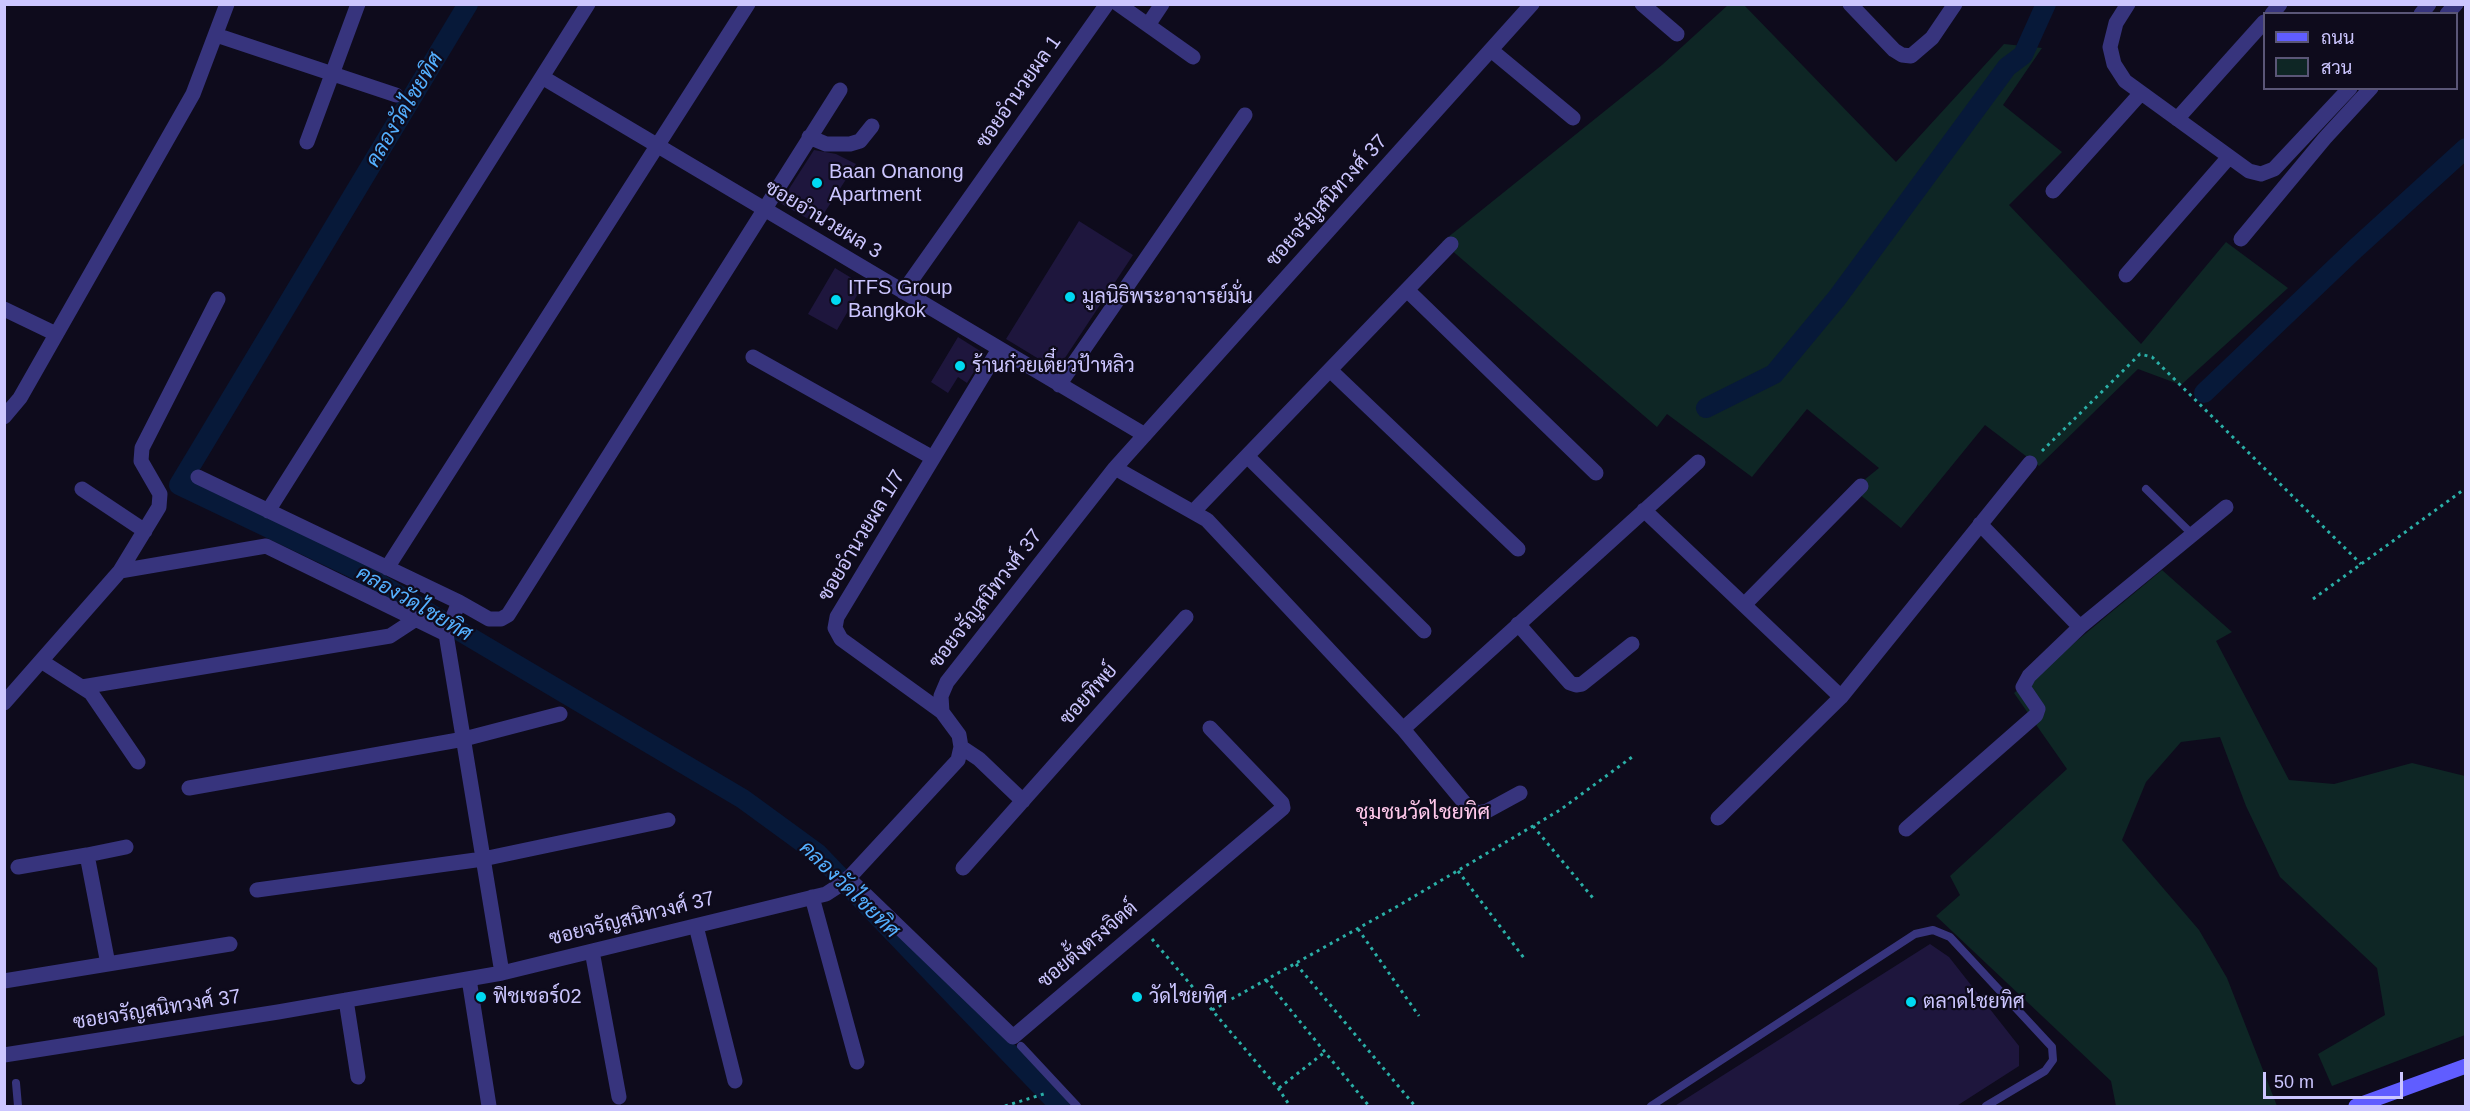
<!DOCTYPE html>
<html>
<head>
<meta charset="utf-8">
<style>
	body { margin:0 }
	#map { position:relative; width:2470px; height:1111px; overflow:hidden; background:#0e0b1c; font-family:Arial,Sarabun,sans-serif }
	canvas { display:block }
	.frame { position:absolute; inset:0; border:6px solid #ccc6ff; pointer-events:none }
	.legend { position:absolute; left:2263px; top:12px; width:195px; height:78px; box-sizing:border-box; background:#0e0b1c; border:2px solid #5a5677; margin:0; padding:8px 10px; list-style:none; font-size:18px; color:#ccc6ff }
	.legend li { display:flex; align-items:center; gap:12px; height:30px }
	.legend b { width:30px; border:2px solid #5a5677 }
	.scale { position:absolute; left:2263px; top:1072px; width:140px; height:27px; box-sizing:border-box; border:3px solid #ccc6ff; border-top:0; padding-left:8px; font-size:18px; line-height:21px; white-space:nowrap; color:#ccc6ff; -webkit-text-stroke:4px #0e0b1c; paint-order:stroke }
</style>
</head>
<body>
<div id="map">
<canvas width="2470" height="1111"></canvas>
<div class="frame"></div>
<ul class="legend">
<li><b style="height:8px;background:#605dff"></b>ถนน</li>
<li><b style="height:16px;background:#0e2625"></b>สวน</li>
</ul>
<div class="scale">50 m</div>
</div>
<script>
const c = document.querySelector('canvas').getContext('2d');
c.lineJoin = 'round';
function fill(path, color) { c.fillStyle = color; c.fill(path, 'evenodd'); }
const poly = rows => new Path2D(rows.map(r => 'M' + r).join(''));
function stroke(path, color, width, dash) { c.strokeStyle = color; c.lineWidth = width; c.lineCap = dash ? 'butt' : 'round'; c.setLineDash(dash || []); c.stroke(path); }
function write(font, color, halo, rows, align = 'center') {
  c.font = font + ' Arial,Sarabun,sans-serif'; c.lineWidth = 4.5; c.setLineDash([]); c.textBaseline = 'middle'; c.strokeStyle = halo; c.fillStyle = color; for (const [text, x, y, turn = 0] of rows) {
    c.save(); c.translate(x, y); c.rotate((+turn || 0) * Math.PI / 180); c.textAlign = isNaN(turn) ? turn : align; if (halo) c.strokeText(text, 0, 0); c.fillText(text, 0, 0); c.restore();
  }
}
fill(poly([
	[1728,5,1744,5,1896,162,2004,44,2042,48,2003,105,2062,152,2009,205,2141,344,2226,242,2288,288,2181,385,2138,369,2039,466,1985,425,1901,528,1853,489,1879,468,1807,409,1752,477,1667,414,1657,427,1442,242,1662,65],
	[2162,570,2232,632,2216,641,2289,780,2334,784,2412,763,2465,776,2465,1035,2332,1086,2318,1054,2385,1015,2377,968,2280,877,2246,806,2220,737,2181,742,2146,782,2122,840,2199,930,2227,978,2277,1106,2116,1106,2111,1081,1936,916,1960,895,1950,876,2067,769,2014,693]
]), '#0e2625');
stroke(poly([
	[468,4,179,485,355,569,743,799,817,853,1060,1106],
	[2204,393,2355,249,2466,148],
	[1706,408,1774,374,1837,298,2007,67,2023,55,2046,4]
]), '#071939', 20);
fill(poly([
	[814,150,836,154,856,164,817,224,780,203],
	[1079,221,1133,255,1057,370,1006,339],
	[835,268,863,285,837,330,808,314],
	[958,337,985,354,967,383,958,377,948,393,931,382],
	[1930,944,1949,957,2019,1046,2019,1066,1955,1107,1673,1107]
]), '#1e163d');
stroke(poly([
	[2042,451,2140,354,2152,357,2361,564],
	[2313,599,2466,488],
	[1533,826,1593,898],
	[1458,871,1524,958],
	[1358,929,1419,1016],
	[1152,939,1278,1088,1290,1106],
	[1296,964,1415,1106],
	[1266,980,1369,1106],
	[1212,1010,1398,906,1560,810,1632,757],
	[1279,1088,1325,1052],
	[1005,1106,1047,1093]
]), '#2aafa7', 3, [3, 4.5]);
stroke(poly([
	[2146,489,2193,535],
	[1021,1046,1077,1106],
	[16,1083,18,1106],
	[1651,1106,1915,934,1933,930,1950,937,2052,1047,2053,1060,2045,1071,1986,1106]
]), '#37347d', 8);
stroke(poly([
	[1118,4,1193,57],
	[1642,4,1677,34],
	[1850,4,1894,50,1902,55,1911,56,1932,38,1955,4],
	[2128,4,2116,23,2110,47,2114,64,2125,81,2249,171,2261,174,2274,169,2350,88],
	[2272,14,2280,4],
	[2421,14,2429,4],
	[2447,14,2456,4],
	[1148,25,1162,4],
	[216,35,396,95],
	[1491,50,1573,118],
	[542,77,1145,435],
	[2177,119,2264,22],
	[809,137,826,144,850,144,860,141,872,126],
	[307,142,358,4],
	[2053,191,2141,93],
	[2241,239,2325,138,2371,88],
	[2126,275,2229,157],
	[1407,290,1596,473],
	[903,292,1107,4],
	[4,309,56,334],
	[753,357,933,458],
	[1330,370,1518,549],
	[1059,385,1245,115],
	[4,417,20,398,193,94,227,4],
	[1247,456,1424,631],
	[1115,468,1207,520,1403,729,1467,806,1477,813,1487,811,1520,793],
	[198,477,459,602,489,619,501,619,508,615,840,90],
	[82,489,145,531],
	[1644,510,1841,697],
	[268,511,588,4],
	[1194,511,1451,244],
	[1980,524,2080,627],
	[387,568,748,4],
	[120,571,266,546,446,634],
	[459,602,446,634,502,973],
	[1744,605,1861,486],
	[1518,624,1570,683,1576,685,1582,684,1632,644],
	[41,661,91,693,138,762],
	[82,687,390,636,416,619],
	[4,703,120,571,159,507,160,494,141,461,142,448,218,299],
	[942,712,841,639,835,628,837,617,999,349],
	[1403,729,1698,462],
	[961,747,979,759,1023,801],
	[189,788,464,739,560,714],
	[1718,818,1841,697,2030,463],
	[1906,829,2036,715,2038,709,2023,687,2029,676,2080,627,2226,507],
	[18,867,87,855],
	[963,868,1186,617],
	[848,878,1013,1037,1283,808,1282,803,1210,728],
	[257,890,483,859,668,820],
	[812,897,857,1062],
	[696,926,735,1081],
	[592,951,619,1097],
	[108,964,87,855,126,847],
	[469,979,489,1106],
	[4,981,230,944],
	[346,1000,358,1077],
	[4,1055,278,1012,502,973,826,894,846,881,958,760,961,747,959,735,942,712,941,696,947,682,1115,468,1532,4]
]), '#37347d', 15);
stroke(poly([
	[2356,1106,2466,1066]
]), '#605dff', 15);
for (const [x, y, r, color] of [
	[817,183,6,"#00d9f1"],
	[1070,297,6,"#00d9f1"],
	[836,300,6,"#00d9f1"],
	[960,366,6,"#00d9f1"],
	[481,997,6,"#00d9f1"],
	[1137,997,6,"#00d9f1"],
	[1911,1002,6,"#00d9f1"]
]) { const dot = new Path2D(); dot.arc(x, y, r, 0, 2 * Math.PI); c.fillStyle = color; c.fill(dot); stroke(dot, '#0e0b1c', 2); }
write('20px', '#ccc6ff', '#0e0b1c', [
	["ซอยอำนวยผล 1",1019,92,-55],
	["ซอยจรัญสนิทวงศ์ 37",1327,201,-48],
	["ซอยอำนวยผล 3",823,220,31],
	["ซอยอำนวยผล 1/7",862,536,-59],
	["ซอยจรัญสนิทวงศ์ 37",986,599,-52],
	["ซอยทิพย์",1089,695,-48],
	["ซอยจรัญสนิทวงศ์ 37",632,919,-14],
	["ซอยตั้งตรงจิตต์",1088,945,-40],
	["ซอยจรัญสนิทวงศ์ 37",157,1010,-9]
]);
write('20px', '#ccc6ff', '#0e0b1c', [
	["Baan Onanong",829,172],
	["Apartment",829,195],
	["ITFS Group",848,288],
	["Bangkok",848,311],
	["มูลนิธิพระอาจารย์มั่น",1082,297],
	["ร้านก๋วยเตี๋ยวป้าหลิว",972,366],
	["ฟิชเชอร์02",493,997],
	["วัดไชยทิศ",1149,997],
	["ตลาดไชยทิศ",1923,1002]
], 'left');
write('italic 21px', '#54b0ff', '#0e0b1c', [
	["คลองวัดไชยทิศ",405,110,-59],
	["คลองวัดไชยทิศ",414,604,30],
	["คลองวัดไชยทิศ",849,890,44]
]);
write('21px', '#ffc8eb', '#0e0b1c', [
	["ชุมชนวัดไชยทิศ",1423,813]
]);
</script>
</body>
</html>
